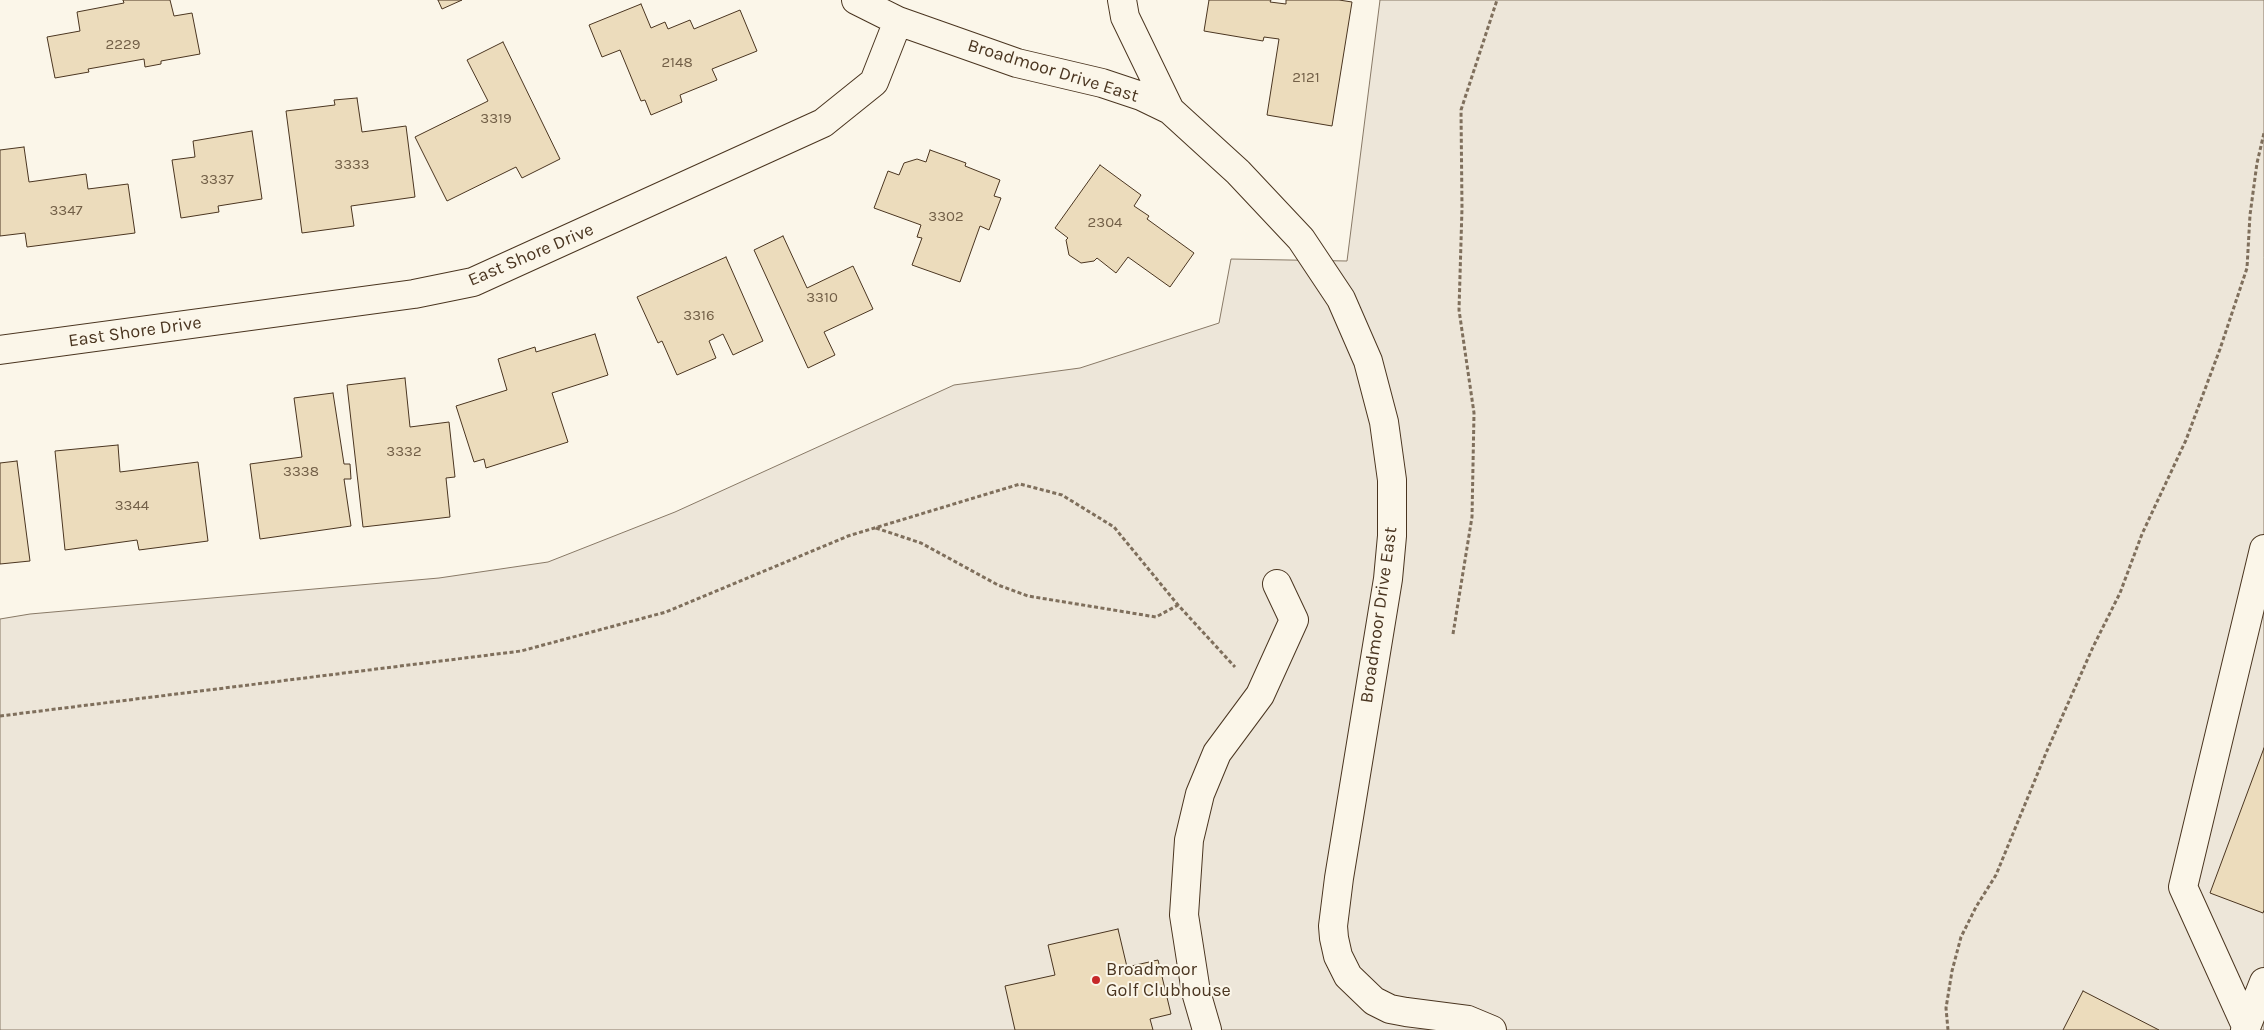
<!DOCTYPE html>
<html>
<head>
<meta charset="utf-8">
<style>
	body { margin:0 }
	canvas { display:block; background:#fbf6e9 }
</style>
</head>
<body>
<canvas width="2264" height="1030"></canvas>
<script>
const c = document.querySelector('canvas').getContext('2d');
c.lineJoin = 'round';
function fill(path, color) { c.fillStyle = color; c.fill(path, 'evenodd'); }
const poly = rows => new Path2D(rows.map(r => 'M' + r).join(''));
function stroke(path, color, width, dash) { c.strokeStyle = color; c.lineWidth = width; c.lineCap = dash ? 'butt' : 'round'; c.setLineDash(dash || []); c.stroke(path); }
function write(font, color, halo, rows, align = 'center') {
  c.font = font + ' Karla,sans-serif'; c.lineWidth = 4; c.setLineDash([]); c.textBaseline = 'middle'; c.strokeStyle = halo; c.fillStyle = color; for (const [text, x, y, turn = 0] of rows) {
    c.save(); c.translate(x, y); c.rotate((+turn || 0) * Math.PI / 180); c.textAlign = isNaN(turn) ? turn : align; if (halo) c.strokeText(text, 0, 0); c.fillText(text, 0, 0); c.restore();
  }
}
const green = poly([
	[1380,0,2264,0,2264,1030,0,1030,0,619,30,614,439,578,548,562,675,512,954,385,1080,368,1219,323,1231,259,1347,261,1380,0]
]);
fill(green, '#ede6d9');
stroke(green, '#887966', 1);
const building = poly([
	[123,0,170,0,174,16,192,13,200,54,161,61,161,64,145,67,144,59,88,69,89,72,55,78,47,37,80,31,77,12,124,3,123,0],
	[438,0,462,0,442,9,438,0],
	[1209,0,1271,0,1270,2,1286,4,1286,0,1339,0,1352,2,1332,126,1267,115,1279,39,1264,37,1263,41,1204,31,1209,0],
	[641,4,651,28,665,22,668,29,690,20,694,29,740,10,757,51,712,69,717,80,680,95,682,102,651,115,645,100,641,101,620,50,602,57,589,25,641,4],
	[503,42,560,159,522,178,516,167,447,201,415,137,488,101,467,60,503,42],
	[357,98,362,132,406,126,415,197,351,206,354,226,302,233,286,111,335,105,334,100,357,98],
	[252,131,262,199,218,206,219,212,181,218,172,160,195,157,193,141,252,131],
	[24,147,29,182,86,174,88,189,128,184,135,233,27,247,25,233,0,236,0,150,24,147],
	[930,150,966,163,965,166,1000,180,994,196,1001,198,989,230,980,226,960,282,912,265,922,238,917,237,921,225,874,208,888,171,899,175,904,163,917,159,926,162,930,150],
	[1100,165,1141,195,1134,206,1149,216,1147,219,1194,253,1170,287,1128,257,1116,273,1097,258,1094,261,1081,263,1069,255,1066,240,1068,238,1055,228,1100,165],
	[783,236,807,288,853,266,873,309,824,332,835,355,808,368,754,250,783,236],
	[726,257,763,341,733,355,723,334,709,341,716,358,677,375,662,341,658,343,637,297,726,257],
	[595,334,608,375,552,393,568,442,486,468,484,459,474,462,456,406,507,390,498,359,535,347,536,352,595,334],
	[405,378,410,427,449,422,455,477,446,478,450,517,363,527,347,385,405,378],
	[333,393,344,464,350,464,351,479,344,479,351,526,260,539,250,464,302,457,294,398,333,393],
	[118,445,120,472,198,462,208,541,139,550,137,540,65,550,55,451,118,445],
	[17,461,30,561,0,564,0,463,17,461],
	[2264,748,2264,910,2263,913,2210,893,2264,748],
	[1118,929,1127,967,1158,960,1171,1014,1150,1019,1153,1030,1015,1030,1005,986,1055,975,1048,945,1118,929],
	[2083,991,2159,1030,2063,1030,2083,991]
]);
fill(building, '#ecdcbc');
stroke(building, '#4a3520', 1);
const minor = poly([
	[856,0,898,21,1017,63,1102,83,1141,96,1170,110,1238,172,1301,239,1341,299,1368,361,1384,422,1392,480,1392,536,1388,579,1339,878,1333,926,1334,938,1338,956,1348,976,1374,1001,1390,1009,1406,1012,1468,1020,1492,1030],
	[1122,0,1125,17,1170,110],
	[0,350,414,294,473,282,823,123,874,82,898,21],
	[2246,1026,2183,887,2264,549],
	[1207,1030,1196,992,1184,915,1189,840,1200,794,1217,753,1260,695,1294,620,1277,584],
	[2245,1030,2264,982]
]);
stroke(minor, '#4a3520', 30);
stroke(poly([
	[876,528,921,543,998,585,1028,596,1156,617,1178,605],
	[1453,634,1472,517,1474,413,1459,310,1462,208,1461,110,1497,0],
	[0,716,521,651,666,612,848,536,1020,484,1062,495,1114,527,1178,605,1235,667],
	[1948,1030,1946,1008,1952,971,1961,937,1976,907,1996,875,2046,753,2093,647,2120,593,2142,534,2186,440,2220,349,2247,268,2250,215,2257,163,2264,133]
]), '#7f6f5c', 3, [4, 2.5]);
stroke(minor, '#fbf6e9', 28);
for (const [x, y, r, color] of [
	[1096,980,5,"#c62828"]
]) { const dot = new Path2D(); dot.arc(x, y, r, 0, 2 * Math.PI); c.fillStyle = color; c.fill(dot); stroke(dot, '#fbf6e9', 2); }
write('15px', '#725f47', null, [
	["2229",123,45],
	["2148",677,63],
	["2121",1306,78],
	["3319",496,119],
	["3333",352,165],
	["3337",217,180],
	["3347",66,211],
	["3302",946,217],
	["2304",1105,223],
	["3310",822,298],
	["3316",699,316],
	["3332",404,452],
	["3338",301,472],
	["3344",132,506]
]);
write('18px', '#4a3520', '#fbf6e9', [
	["Broadmoor Drive East",1053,71,17],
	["East Shore Drive",531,255,-23],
	["East Shore Drive",135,332,-8],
	["Broadmoor Drive East",1379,615,-82]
]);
write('18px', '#4a3520', '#fbf6e9', [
	["Broadmoor",1106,970],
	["Golf Clubhouse",1106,991]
], 'left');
</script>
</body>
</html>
